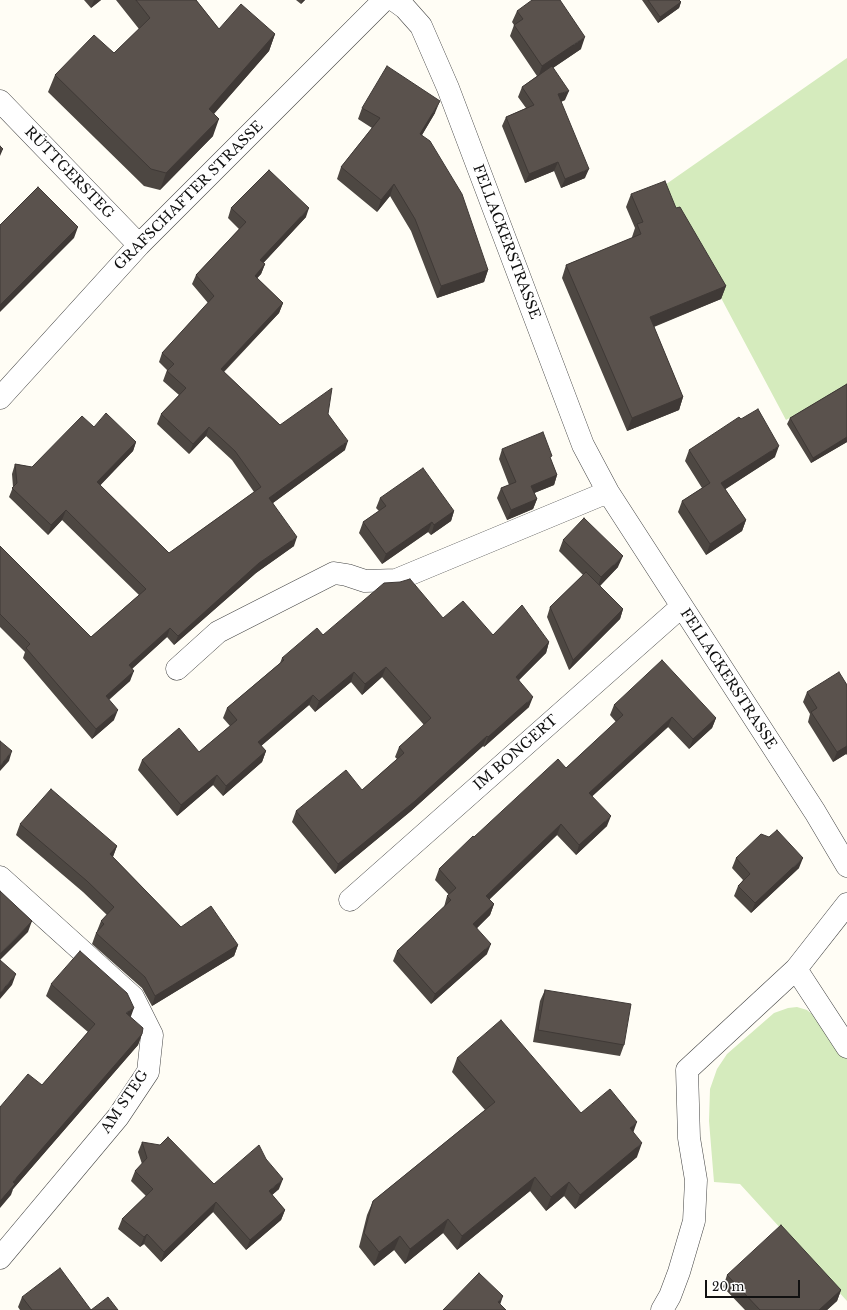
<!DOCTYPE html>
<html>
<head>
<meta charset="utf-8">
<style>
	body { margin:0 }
	#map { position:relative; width:847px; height:1310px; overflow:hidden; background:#fffdf5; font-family:"Libre Baskerville",serif }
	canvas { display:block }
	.scale { position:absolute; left:705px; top:1280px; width:95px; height:18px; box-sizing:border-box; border:2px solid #111; border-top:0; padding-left:5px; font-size:12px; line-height:14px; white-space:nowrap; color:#111; -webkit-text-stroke:3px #fff; paint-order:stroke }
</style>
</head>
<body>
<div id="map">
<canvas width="847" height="1310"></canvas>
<div class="scale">20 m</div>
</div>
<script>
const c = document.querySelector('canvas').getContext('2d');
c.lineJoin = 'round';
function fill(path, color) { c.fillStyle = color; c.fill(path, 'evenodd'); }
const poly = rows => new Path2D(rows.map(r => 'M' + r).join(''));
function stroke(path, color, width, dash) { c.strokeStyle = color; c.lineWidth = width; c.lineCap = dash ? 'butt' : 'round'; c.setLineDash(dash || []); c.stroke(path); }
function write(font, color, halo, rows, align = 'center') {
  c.font = font + ' "Libre Baskerville",serif'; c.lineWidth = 4; c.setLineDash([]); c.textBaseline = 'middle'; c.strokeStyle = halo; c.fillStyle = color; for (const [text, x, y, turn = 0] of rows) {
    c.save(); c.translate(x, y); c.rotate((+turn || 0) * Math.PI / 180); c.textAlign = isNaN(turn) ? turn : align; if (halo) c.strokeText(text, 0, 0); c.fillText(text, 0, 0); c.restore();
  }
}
fill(poly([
	[847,58,847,385,786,420,662,187],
	[797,1007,807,1010,817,1018,836,1043,847,1059,847,1301,740,1184,714,1182,709,1121,710,1089,717,1069,727,1054,774,1013,788,1008]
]), '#d5ebbd');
const minor = poly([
	[394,0,405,8,421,26,448,88,583,445,608,492,815,812,847,866],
	[0,101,139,245],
	[0,398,139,245,384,0],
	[177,669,218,632,334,573,347,575,365,581,396,580,608,492],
	[0,877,133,997,152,1035,148,1072,118,1117,0,1258],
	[350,900,681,607],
	[796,969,847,1047],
	[662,1310,670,1296,679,1272,694,1221,696,1180,689,1138,687,1070,796,969,847,904]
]);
stroke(minor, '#444', 23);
stroke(minor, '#fff', 22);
fill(poly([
	[84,0,101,0,91,8],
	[116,0,196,0,219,29,275,34,269,51,214,114,213,136,160,190,144,186,48,92,55,75,114,53,139,29],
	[296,0,305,0,301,4],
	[642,0,679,0,681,2,679,8,658,23],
	[517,11,581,49,553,68,565,100,561,102,585,178,561,188,554,171,525,183,502,126,506,117,526,108,518,97,522,87,537,76,510,36,514,25,512,22],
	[362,108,435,113,422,135,488,270,484,282,437,298,411,231,390,196,377,212,337,179,341,167,372,128,358,119],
	[631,194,676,208,726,286,721,299,654,327,683,397,679,410,627,431,562,278,566,265,632,238,632,237,635,228,626,207],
	[231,208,306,217,263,263,265,264,261,274,257,278,283,303,279,313,224,372,280,425,328,414,345,450,273,503,294,546,256,573,174,645,167,637,132,669,130,681,109,700,114,720,92,739,23,658,25,652,0,627,0,546,91,637,139,595,62,520,48,535,9,497,13,487,12,474,15,464,32,467,94,427,136,442,133,451,100,485,169,553,254,492,232,460,206,436,189,454,157,424,161,414,179,395,163,381,167,370,159,362,162,353,208,303,192,284,196,275,239,229,228,218],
	[847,384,847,442,811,463,787,424,790,418],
	[741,419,775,457,725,489,746,520,742,531,706,555,678,512,682,501,702,488,685,461,689,450],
	[502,449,551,460,557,475,554,485,534,493,537,499,533,509,507,520,497,498,501,488,509,485,499,459],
	[380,498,454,511,451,521,431,535,428,532,382,564,359,533,363,522,379,511,376,508],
	[563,540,618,567,600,586,623,609,620,619,569,670,547,617,550,607,583,575,559,551],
	[443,618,493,635,549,642,546,653,519,680,529,707,484,747,483,746,411,811,335,874,292,822,296,811,362,790,397,759,395,757,399,747,424,725,382,677,362,695,351,682,315,712,309,705,261,746,266,751,262,762,223,796,213,785,177,816,138,770,142,760,199,752,230,726,223,718,227,708,280,663,282,658,323,635],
	[847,685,847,755,846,754,833,762,808,722,810,714,803,702,807,692],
	[614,705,716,718,712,728,689,749,668,727,592,796,607,826,576,855,557,835,489,900,494,904,490,915,477,928,487,954,431,1004,393,961,397,951,444,907,447,896,449,895,435,880,439,869,474,837,566,768,616,722,610,715],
	[20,824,117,846,113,857,181,927,238,945,234,956,152,1006,142,988,92,944,96,933,97,932,97,931,101,921,107,915,83,892,16,835],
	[736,858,799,868,751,913,734,896,738,886,743,880,732,868],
	[51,984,131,1018,142,1034,138,1045,13,1189,11,1195,42,1085,88,1032,46,996],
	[545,990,624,1045,620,1056,533,1042,540,1001],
	[457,1058,581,1113,634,1133,637,1157,575,1209,564,1196,546,1211,530,1191,457,1250,443,1233,405,1264,394,1250,374,1266,359,1247,367,1215,373,1201,485,1110,452,1072],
	[142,1142,214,1184,279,1189,272,1195,285,1210,281,1220,246,1250,213,1212,161,1262,144,1244,140,1247,118,1229,122,1219,146,1196,131,1181,135,1171,142,1164,138,1152],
	[727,1275,841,1290,837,1301,827,1310,745,1310,723,1287],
	[22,1297,91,1310,118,1310,20,1310,18,1307]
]), '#4d4742');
fill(poly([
	[94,0,101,0,91,8],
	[302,0,305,0,301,4],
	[681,2,679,8,658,23,660,17],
	[275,34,269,51,203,126,209,109],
	[585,37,581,49,538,78,542,66],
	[569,91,565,100,555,104,558,94],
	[440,101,435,113,416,145,420,134],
	[219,119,213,136,160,190,166,173],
	[3,149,0,156,0,151],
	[558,162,554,171,525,183,529,174],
	[589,169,585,178,561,188,565,179],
	[394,184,390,196,377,212,381,200],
	[309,208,306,217,257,270,260,260],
	[78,227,74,238,0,312,0,305],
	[265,264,261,274,251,285,255,276],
	[488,270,484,282,437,298,441,286],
	[726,286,721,299,645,330,650,317],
	[283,303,279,313,217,378,221,369],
	[683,397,679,410,627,431,632,418],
	[209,427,206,436,189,454,193,444],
	[847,437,847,442,811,463,813,458],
	[348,441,345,450,266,508,269,498],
	[136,442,133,451,94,492,97,482],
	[779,446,775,457,718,494,721,483],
	[557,475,554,485,527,496,531,486],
	[537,499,533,509,507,520,511,510],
	[66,510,62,520,48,535,51,525],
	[454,511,451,521,431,535,434,525],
	[746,520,742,531,706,555,710,544],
	[432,522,428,532,382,564,386,554],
	[297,537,294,546,256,573,174,645,178,636,259,563],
	[623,556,618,567,597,589,601,577],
	[623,609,620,619,569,670,573,660],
	[170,628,167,637,125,675,129,665],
	[549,642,546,653,512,687,516,677],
	[386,667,382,677,362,695,365,684],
	[134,671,130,681,102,705,106,696],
	[354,672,351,682,315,712,319,701],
	[313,695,309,705,254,752,258,742],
	[533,697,529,707,484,747,488,737],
	[118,710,114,720,92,739,96,729],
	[672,717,668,727,585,803,589,793],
	[716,718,712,728,689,749,693,739],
	[487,736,483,746,411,811,335,874,338,864],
	[847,746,847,752,846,754,833,762,837,752],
	[12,751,9,761,0,771,0,766],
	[266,751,262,762,223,796,226,786],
	[217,775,213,785,177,816,181,805],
	[611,816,607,826,576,855,579,845],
	[561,824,557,835,482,906,486,896],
	[117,846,113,856,106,865,110,854],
	[803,858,799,868,751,913,755,903],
	[494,904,490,915,470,935,473,924],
	[32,921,28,932,0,960,0,954],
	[491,944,487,954,431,1004,435,994],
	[238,945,234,956,152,1006,155,996],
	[16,974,12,985,0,999,0,993],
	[134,1008,130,1019,126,1013],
	[142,1034,138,1045,13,1189,11,1195,0,1208,0,1201,13,1182],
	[637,1122,632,1136,630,1128],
	[642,1143,637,1157,575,1209,580,1195],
	[535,1177,530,1191,457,1250,462,1236],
	[283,1179,279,1189,265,1201,269,1191],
	[569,1182,564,1196,546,1211,551,1197],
	[216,1202,213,1212,161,1262,164,1252],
	[285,1210,281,1220,246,1250,250,1240],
	[448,1219,443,1233,405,1264,410,1249],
	[147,1234,144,1244,140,1247,144,1237],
	[400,1236,394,1250,374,1266,379,1252],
	[841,1290,837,1301,827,1310,819,1310],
	[503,1296,499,1308,498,1302]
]), '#3f3936');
const building = poly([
	[136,0,196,0,219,29,241,4,275,34,209,109,219,119,166,173,151,169,55,75,94,35,114,53,150,18,136,0],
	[532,0,560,0,585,37,542,66,514,25,523,19,517,11,532,0],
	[648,0,679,0,681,2,660,17,648,0],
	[387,66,440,101,420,134,430,141,462,194,488,270,441,286,415,219,394,184,381,200,341,167,380,118,362,108,387,66],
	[552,66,569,91,558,94,589,169,565,179,558,162,529,174,506,117,534,105,522,87,552,66],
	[0,146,3,149,0,151,0,146],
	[269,170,309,208,260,260,265,264,255,276,283,303,221,369,280,425,332,388,328,414,348,441,269,498,297,537,259,563,178,636,170,628,129,665,134,671,106,696,118,710,96,729,26,648,30,644,0,614,0,546,91,637,146,589,66,510,51,525,12,488,17,483,15,464,32,467,82,416,94,427,106,413,136,442,97,482,169,553,261,487,235,451,209,427,193,444,161,414,186,388,167,371,174,364,162,353,214,296,196,275,246,222,231,208,269,170],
	[665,181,676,208,680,207,726,286,650,317,683,397,632,418,566,265,641,234,637,224,643,222,631,194,665,181],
	[38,187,78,227,0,305,0,225,38,187],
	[847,384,847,437,813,458,790,418,847,384],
	[758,409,779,446,721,483,746,520,710,544,682,501,710,483,689,450,739,417,741,419,758,409],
	[543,432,552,456,550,457,557,475,531,486,537,499,511,510,501,488,516,482,502,449,543,432],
	[423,468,454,511,434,525,432,522,386,554,363,522,386,506,380,498,423,468],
	[584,518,623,556,601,577,563,540,584,518],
	[586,572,623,609,573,660,550,607,586,572],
	[410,579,443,618,463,601,493,635,522,605,549,642,516,677,533,697,488,737,487,736,415,801,338,864,296,811,346,770,362,790,404,753,399,747,431,718,386,667,365,684,354,672,319,701,313,695,258,742,266,751,226,786,217,775,181,805,142,760,179,728,199,752,237,720,227,708,284,660,282,658,317,628,323,635,384,583,400,582,410,579],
	[662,660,716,718,693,739,672,717,589,793,611,816,579,845,561,824,486,896,494,904,473,924,491,944,435,994,397,951,451,900,447,896,456,888,439,869,473,836,474,837,558,759,566,768,623,715,614,705,662,660],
	[839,672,847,685,847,746,837,752,811,712,817,708,807,692,839,672],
	[0,741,12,751,0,766,0,741],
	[51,789,117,846,110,854,181,927,211,906,238,945,155,996,145,977,96,933,104,924,101,921,114,907,87,881,20,824,51,789],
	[777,830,803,858,755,903,738,886,750,874,736,858,761,834,769,837,777,830],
	[0,891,32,921,0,954,0,891],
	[80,951,127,993,134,1008,126,1013,143,1028,142,1034,13,1182,15,1184,0,1201,0,1107,28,1074,42,1085,95,1024,51,984,80,951],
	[0,960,16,974,0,993,0,960],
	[545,990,631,1004,624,1045,538,1030,545,990],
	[501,1020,581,1113,610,1089,637,1122,630,1128,642,1143,580,1195,569,1182,551,1197,535,1177,462,1236,448,1219,410,1249,400,1236,379,1252,364,1233,373,1201,495,1102,457,1058,501,1020],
	[168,1137,214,1184,259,1145,266,1159,283,1179,269,1191,285,1210,250,1240,216,1202,164,1252,147,1234,144,1237,122,1219,153,1189,135,1171,147,1158,142,1142,160,1145,168,1137],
	[781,1225,841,1290,819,1310,760,1310,727,1275,781,1225],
	[60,1268,91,1310,108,1297,118,1310,32,1310,22,1297,60,1268],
	[479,1273,503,1296,498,1302,506,1310,443,1310,479,1273]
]);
fill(building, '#5a524d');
stroke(building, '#3f3936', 1);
write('14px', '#111', '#fff', [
	["RÜTTGERSTEG",69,173,46],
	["GRAFSCHAFTER STRASSE",189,196,-45],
	["FELLACKERSTRASSE",506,242,69],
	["FELLACKERSTRASSE",728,679,57],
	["IM BONGERT",516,753,-41],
	["AM STEG",125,1102,-56]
]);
</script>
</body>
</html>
